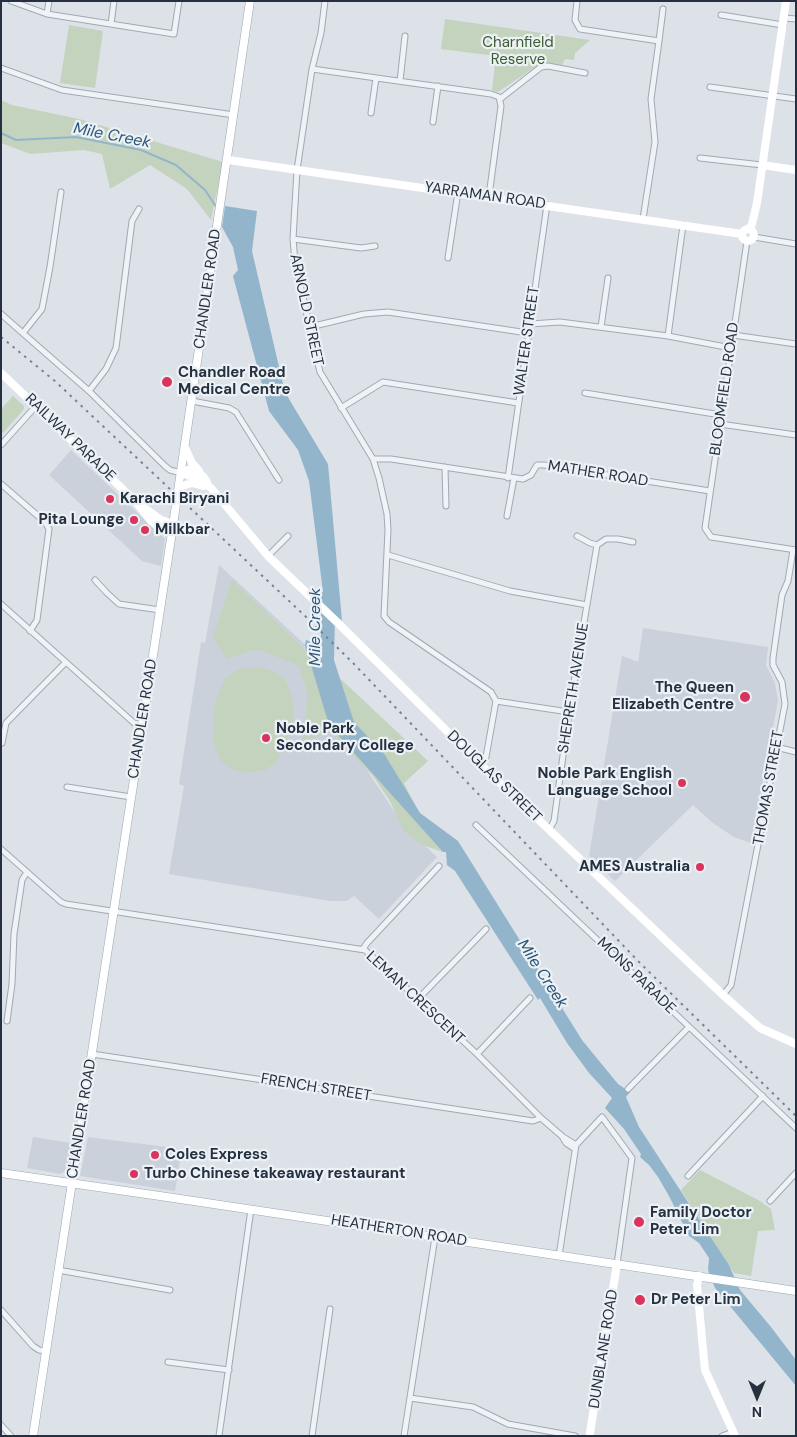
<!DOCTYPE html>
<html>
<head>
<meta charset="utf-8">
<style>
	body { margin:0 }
	#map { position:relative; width:797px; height:1437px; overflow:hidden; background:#dce2e8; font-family:"DM Sans",sans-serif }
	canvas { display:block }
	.frame { position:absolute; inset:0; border:2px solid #253140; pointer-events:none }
	.north { position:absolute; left:732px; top:1372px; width:50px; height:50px; -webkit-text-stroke:4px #ecf1f5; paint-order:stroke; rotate:180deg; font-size:14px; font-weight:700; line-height:20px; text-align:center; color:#253140 }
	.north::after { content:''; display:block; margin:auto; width:18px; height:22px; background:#253140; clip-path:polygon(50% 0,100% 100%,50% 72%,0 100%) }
</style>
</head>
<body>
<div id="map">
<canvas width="797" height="1437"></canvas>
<div class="frame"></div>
<div class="north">N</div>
</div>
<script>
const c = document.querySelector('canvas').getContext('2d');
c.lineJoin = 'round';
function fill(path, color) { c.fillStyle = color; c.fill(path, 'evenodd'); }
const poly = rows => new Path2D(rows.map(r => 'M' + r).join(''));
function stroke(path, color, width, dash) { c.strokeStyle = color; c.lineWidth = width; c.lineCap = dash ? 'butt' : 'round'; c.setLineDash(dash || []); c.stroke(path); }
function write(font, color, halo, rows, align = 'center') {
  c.font = font + ' "DM Sans",sans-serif'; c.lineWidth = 4.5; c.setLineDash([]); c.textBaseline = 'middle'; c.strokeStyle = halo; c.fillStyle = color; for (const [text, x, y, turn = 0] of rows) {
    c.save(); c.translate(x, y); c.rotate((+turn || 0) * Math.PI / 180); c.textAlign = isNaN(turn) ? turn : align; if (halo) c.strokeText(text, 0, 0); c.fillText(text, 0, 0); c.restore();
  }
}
fill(poly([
	[71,450,165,539,161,566,142,561,49,475],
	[219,565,311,650,339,728,404,826,437,857,379,919,354,896,347,901,330,901,169,874,184,786,179,784,201,642,205,643],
	[643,628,768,647,766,665,775,683,778,701,751,843,734,837,713,823,693,805,615,881,589,856,622,656,638,662],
	[33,1137,71,1143,67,1170,60,1174,27,1168],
	[88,1137,182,1149,175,1191,80,1176]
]), '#cad1da');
fill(poly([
	[445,19,590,40,575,53,574,60,565,59,562,65,541,63,498,92,492,90,496,56,441,49],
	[69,25,103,31,95,88,60,83],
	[1,100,12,105,79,119,223,162,211,220,187,189,150,165,110,189,102,154,84,150,30,154,1,143],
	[13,396,24,406,24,409,3,433,1,431,1,409],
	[232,580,304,649,344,682,428,761,404,783,419,813,445,851,443,852,422,845,403,830,390,801,373,776,330,732,302,741,308,695,299,666,258,649,227,659,213,637],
	[258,667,268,669,278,674,285,680,291,693,294,714,292,729,277,761,266,770,244,773,232,769,222,762,215,748,213,731,214,710,218,693,226,678,235,671,244,668],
	[700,1170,760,1201,771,1209,775,1230,758,1231,751,1276,734,1273,681,1190]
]), '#c4d3bd');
fill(poly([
	[225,206,257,211,252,251,283,384,289,399,328,464,342,621,335,615,334,660,354,722,385,755,420,813,458,841,582,1040,618,1084,630,1092,626,1097,639,1127,729,1265,740,1290,771,1327,796,1360,796,1386,715,1288,708,1270,709,1258,699,1243,689,1236,669,1196,658,1177,649,1165,640,1157,641,1154,624,1129,605,1108,612,1098,589,1073,567,1043,540,998,538,1000,455,871,447,865,446,852,443,852,329,725,305,645,306,640,318,644,321,635,321,601,316,595,323,592,309,481,298,450,269,411,233,276,238,270,233,247,222,227]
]), '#93b5cc');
stroke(poly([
	[1,133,16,140,76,137,141,150,176,165,205,190,217,208]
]), '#93b5cc', 2);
const street = poly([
	[11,1,47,14,174,34,179,1],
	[325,1,321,33,312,69,297,170,293,239,295,262,320,372,373,459,379,478,387,514,388,530,384,616,389,622,491,692,496,701,486,757,480,764],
	[577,1,575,20,580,29,659,41,651,99,655,142,643,219],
	[47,14,49,1],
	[721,15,783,25],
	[784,18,796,19],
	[111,24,114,1],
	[659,41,663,9],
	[1,68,62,90,234,115],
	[312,69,491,94,499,97,501,106,489,196],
	[400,81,405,36],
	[710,87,796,99],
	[500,99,541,67,548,66,585,73],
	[371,113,376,78],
	[433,122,438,86],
	[700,158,762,165],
	[754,237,796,244],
	[293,239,361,248,375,246],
	[747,241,705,528,711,537,796,550],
	[448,258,458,192],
	[1,314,89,391,165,466,170,470,181,473],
	[530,324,560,322,668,336,731,348],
	[310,327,364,314,388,312,528,333],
	[601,327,608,278],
	[23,333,42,309,50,267,61,192],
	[733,335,796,344],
	[668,336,683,225],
	[89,391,106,369,116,348,132,221,139,209],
	[585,393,721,415],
	[192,401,229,408,236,412,279,480],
	[341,408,383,382,518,403],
	[720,424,796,435],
	[1,445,36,406],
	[373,459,391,459,523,479,531,475,537,465,544,465,710,491],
	[445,467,446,506],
	[508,478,547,205],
	[1,484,45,522,49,529,37,620,30,631],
	[507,516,514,478],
	[577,536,590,543,597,545,606,539,618,539,633,542],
	[388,555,510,591,587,605],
	[268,556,288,536],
	[95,580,107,593,119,604,160,610],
	[1,604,134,723,142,725],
	[496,701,569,712],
	[2,743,6,723,65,663],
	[776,747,796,752],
	[67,787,131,797],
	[476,825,796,1128],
	[549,830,554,821,569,712,597,545],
	[1,849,61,902,66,904,365,950,477,1054,541,1118,563,1137,576,1145],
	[363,949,367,943,439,866],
	[723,995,731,985,785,704,782,682,773,665,773,658,782,595,788,581,793,550],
	[418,999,486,929],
	[7,1021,12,984,14,934,22,880,27,872],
	[92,1054,533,1121,541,1118],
	[477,1054,530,998],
	[628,1089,689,1027],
	[563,1138,566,1143,575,1149],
	[688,1176,763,1096],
	[770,1201,796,1173],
	[559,1256,576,1145,602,1117,632,1158,617,1264],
	[58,1270,170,1290],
	[1,1310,33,1346,39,1350,45,1351],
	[168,1362,229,1370],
	[410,1398,473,1407,508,1424,575,1436],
	[1,1425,11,1436],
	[219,1436,251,1209],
	[312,1436,330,1309],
	[404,1436,435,1237],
	[722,1436,733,1432]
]);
const primary = poly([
	[1,1173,160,1196,796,1291],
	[33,1436,172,532,250,1]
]);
stroke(street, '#a1a9b2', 7);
stroke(primary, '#9ba8b5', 9);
stroke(street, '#eff2f6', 5);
stroke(poly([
	[228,160,742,234],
	[762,165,796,170],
	'742 235a6 6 0 1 1 12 0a6 6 0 1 1-12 0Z',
	[749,229,752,224,757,203,786,1],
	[1,373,135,501,151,521,161,529,172,532],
	[185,448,192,463,199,471],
	[181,473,199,479,211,488,268,556,340,625,480,764,723,995,760,1028,796,1044],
	[181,473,188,470,194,470,203,476,207,482],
	[179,487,192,483,203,486],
	[143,507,161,520,174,524],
	[699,1276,697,1285,705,1370,735,1436],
	[590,1433,617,1264]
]), '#fff', 8);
stroke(primary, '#fff', 8);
stroke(poly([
	[1,337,56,382,304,615,354,664,638,961,796,1116]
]), '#748393', 2, [2.5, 5]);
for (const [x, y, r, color] of [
	[167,382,6,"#da345e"],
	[110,499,5,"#da345e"],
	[134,520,5,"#da345e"],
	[145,530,5,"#da345e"],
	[745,697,6,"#da345e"],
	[266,738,5,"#da345e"],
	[682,783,5,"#da345e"],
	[700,867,5,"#da345e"],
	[155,1155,5,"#da345e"],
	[134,1174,5,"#da345e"],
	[639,1222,6,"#da345e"],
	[640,1300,6,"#da345e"]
]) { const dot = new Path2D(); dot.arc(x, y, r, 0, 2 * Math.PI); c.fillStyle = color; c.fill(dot); stroke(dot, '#ecf1f5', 2); }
write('15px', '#3d5c31', '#ecf1f5', [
	["Charnfield",518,43],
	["Reserve",518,60]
]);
write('15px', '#253140', '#ecf1f5', [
	["YARRAMAN ROAD",485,196,8],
	["CHANDLER ROAD",208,289,-82],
	["ARNOLD STREET",306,310,78],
	["WALTER STREET",527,341,-82],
	["BLOOMFIELD ROAD",725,389,-82],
	["RAILWAY PARADE",70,438,44],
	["MATHER ROAD",598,474,9],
	["SHEPRETH AVENUE",574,688,-81],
	["CHANDLER ROAD",143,719,-81],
	["DOUGLAS STREET",494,777,44],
	["THOMAS STREET",769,788,-80],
	["MONS PARADE",636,976,44],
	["LEMAN CRESCENT",415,998,43],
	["FRENCH STREET",316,1088,9],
	["CHANDLER ROAD",82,1119,-81],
	["HEATHERTON ROAD",399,1231,9],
	["DUNBLANE ROAD",604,1349,-81]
]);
write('bold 15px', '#253140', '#ecf1f5', [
	["Chandler Road",178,373],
	["Medical Centre",178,390],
	["Karachi Biryani",120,499],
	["Pita Lounge",124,520,"right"],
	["Milkbar",155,530],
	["The Queen",734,688,"right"],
	["Elizabeth Centre",734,705,"right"],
	["Noble Park",276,729],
	["Secondary College",276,746],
	["Noble Park English",672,774,"right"],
	["Language School",672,791,"right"],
	["AMES Australia",690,867,"right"],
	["Coles Express",165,1155],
	["Turbo Chinese takeaway restaurant",144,1174],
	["Family Doctor",650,1213],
	["Peter Lim",650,1230],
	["Dr Peter Lim",651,1300]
], 'left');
write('italic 16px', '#2b5577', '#ecf1f5', [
	["Mile Creek",112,136,11],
	["Mile Creek",316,627,-90],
	["Mile Creek",542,974,57]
]);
</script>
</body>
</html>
